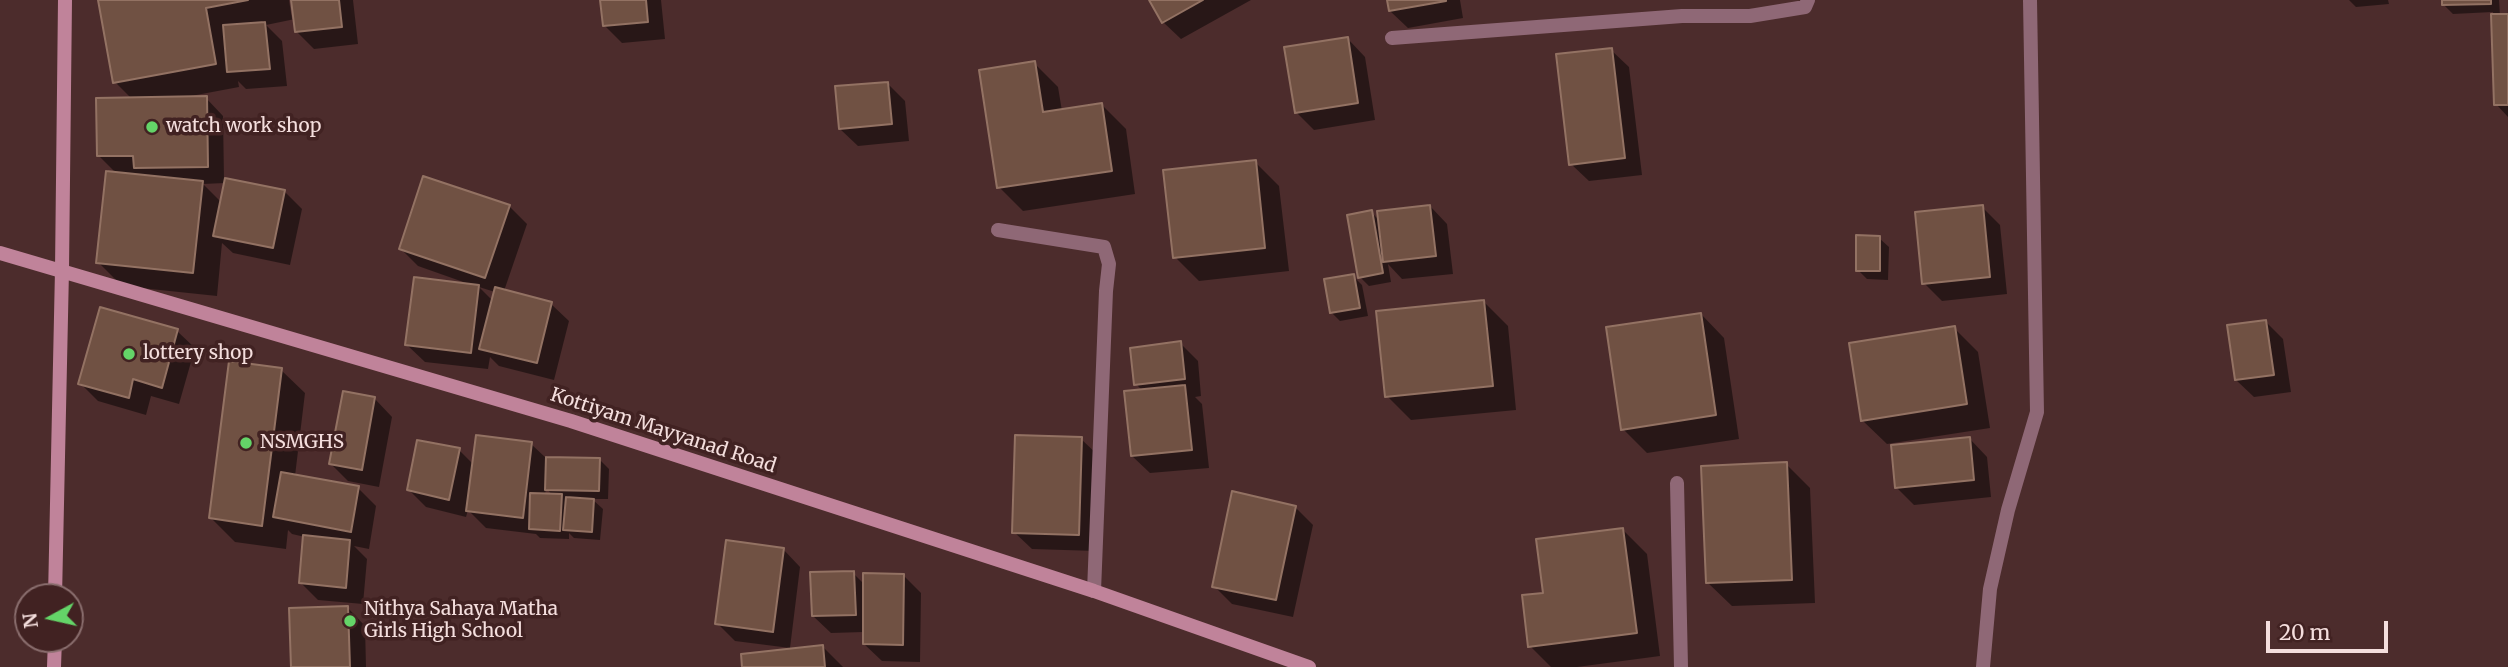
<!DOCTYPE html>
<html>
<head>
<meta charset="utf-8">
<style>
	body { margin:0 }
	#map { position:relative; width:2508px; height:667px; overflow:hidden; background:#4c2c2c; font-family:Merriweather,serif }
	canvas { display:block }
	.north { position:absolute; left:14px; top:583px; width:70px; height:70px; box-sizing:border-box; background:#412222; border:2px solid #896d6d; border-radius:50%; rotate:262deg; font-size:19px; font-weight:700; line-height:28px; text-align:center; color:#f4dedd }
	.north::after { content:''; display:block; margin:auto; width:24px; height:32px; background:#64d468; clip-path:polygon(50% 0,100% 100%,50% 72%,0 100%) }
	.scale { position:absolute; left:2266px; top:621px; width:122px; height:32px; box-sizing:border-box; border:4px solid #f4dedd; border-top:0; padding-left:9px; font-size:21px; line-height:24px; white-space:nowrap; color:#f4dedd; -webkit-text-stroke:5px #412222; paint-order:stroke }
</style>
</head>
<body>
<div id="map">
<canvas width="2508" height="667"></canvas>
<div class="north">N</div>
<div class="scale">20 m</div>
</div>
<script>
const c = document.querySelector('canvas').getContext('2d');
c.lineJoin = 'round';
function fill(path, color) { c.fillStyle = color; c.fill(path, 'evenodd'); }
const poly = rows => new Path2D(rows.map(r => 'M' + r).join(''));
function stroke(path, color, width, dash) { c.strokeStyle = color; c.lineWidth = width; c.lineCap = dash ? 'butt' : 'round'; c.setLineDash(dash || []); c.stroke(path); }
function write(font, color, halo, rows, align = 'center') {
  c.font = font + ' Merriweather,serif'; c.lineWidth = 7; c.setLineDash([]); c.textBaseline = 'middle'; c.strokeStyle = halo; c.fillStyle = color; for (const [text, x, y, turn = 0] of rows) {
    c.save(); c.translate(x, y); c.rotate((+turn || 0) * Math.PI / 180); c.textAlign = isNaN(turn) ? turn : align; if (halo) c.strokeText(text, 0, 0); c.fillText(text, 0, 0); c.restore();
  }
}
fill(poly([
	[100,0,289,0,292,19,295,19,293,0,353,0,358,44,314,49,297,32,295,19,266,25,282,41,287,86,246,89,238,81,239,87,191,96,206,98,223,116,224,179,284,191,302,209,290,265,233,253,222,243,217,296,122,286,98,262,117,174,99,156,132,99,115,82],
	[225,183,222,203,203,184],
	[602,0,661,0,665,39,622,43,605,26],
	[1151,0,1251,0,1181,39,1163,22],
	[1389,0,1460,0,1463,18,1408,28,1390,11],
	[2349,0,2388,0,2389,4,2356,7],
	[2443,0,2499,0,2500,16,2508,15,2508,117,2496,104,2493,12,2453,14,2444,5],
	[1348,39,1365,57,1375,120,1314,130,1296,112],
	[1611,50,1629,67,1642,175,1589,181,1571,164],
	[1034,63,1058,87,1062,111,1102,105,1126,129,1135,194,1023,211,999,187],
	[888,84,905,101,909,141,858,146,840,129],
	[1255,162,1279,186,1289,271,1199,281,1175,257],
	[509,206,527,224,504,291,551,304,569,321,554,380,499,366,490,357,488,369,425,362,407,345,469,284,418,266,401,249],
	[479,287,495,292,493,301],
	[1430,206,1447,224,1453,274,1402,279,1388,264,1391,282,1369,286,1360,277,1371,212,1380,221],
	[1982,207,2000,225,2007,294,1942,301,1924,283],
	[1879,238,1889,247,1888,280,1867,279,1858,270],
	[1353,276,1362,285,1368,316,1340,321,1331,312],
	[1484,302,1508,326,1516,410,1411,420,1387,396],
	[1701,314,1724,338,1739,439,1647,453,1623,429],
	[2266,322,2283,339,2291,392,2254,397,2236,380],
	[1954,328,1978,352,1990,428,1887,444,1863,421],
	[177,331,195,348,179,404,151,396,146,415,98,401,80,383],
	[1180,343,1198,361,1201,396,1195,397,1202,404,1209,468,1150,473,1132,456,1143,391,1136,384],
	[281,370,305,393,295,476,358,488,376,506,369,549,354,546,367,559,363,604,318,600,301,583,305,537,292,534,288,530,286,549,235,542,211,518],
	[375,399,392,417,379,487,348,481,331,464],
	[1081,439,1099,456,1096,551,1032,549,1014,532],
	[1970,439,1987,457,1991,497,1914,505,1896,487],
	[531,444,546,458,600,460,609,469,608,499,592,499,603,509,600,540,574,538,569,533,569,539,540,538,536,534,486,528,468,510,466,517,426,507,409,490,459,450,474,465],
	[546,488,553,496,545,495],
	[1786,464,1810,488,1815,603,1732,606,1708,583],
	[1295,507,1313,525,1293,617,1232,604,1214,586],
	[1623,530,1647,554,1660,656,1577,667,1551,667,1530,646,1545,594],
	[783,549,800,567,790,648,735,641,717,623],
	[853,573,864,584,903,575,921,593,920,662,882,661,864,644,864,632,831,633,813,616],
	[348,608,365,626,366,667,293,667],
	[823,647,843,667,744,667]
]), '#0007');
const building = poly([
	[98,0,248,0,206,8,216,64,113,83,98,0],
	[291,0,339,0,342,27,295,32,291,0],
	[600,0,646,0,648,22,603,26,600,0],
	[1149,0,1203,0,1162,23,1149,0],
	[1387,0,1446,0,1446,1,1389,11,1387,0],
	[2442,0,2491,0,2491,4,2442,5,2442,0],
	[2491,14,2508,14,2508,105,2494,105,2491,14],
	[265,22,270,69,227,72,223,25,265,22],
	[1348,37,1358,103,1295,113,1284,47,1348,37],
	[1612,48,1625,158,1569,165,1556,54,1612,48],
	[1035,61,1043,112,1102,103,1112,171,997,188,979,70,1035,61],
	[888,82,892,124,839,129,835,86,888,82],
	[207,96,208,167,134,168,133,156,97,156,96,98,207,96],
	[1256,160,1265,248,1173,258,1163,170,1256,160],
	[106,171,203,181,193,273,96,263,106,171],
	[423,176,510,205,485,278,399,249,423,176],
	[225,178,285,190,273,248,213,236,225,178],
	[1430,205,1436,256,1383,262,1377,211,1430,205],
	[1983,205,1990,277,1922,284,1915,212,1983,205],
	[1372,210,1383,273,1358,278,1347,215,1372,210],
	[1856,235,1880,236,1880,271,1856,271,1856,235],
	[1354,274,1360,308,1330,313,1324,279,1354,274],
	[414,277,479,285,471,353,405,345,414,277],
	[495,287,552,302,537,363,479,349,495,287],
	[1484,300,1493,386,1385,397,1376,311,1484,300],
	[100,307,178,329,162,388,133,379,129,398,78,384,100,307],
	[1701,313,1716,415,1621,430,1606,327,1701,313],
	[2266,320,2274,375,2235,380,2227,325,2266,320],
	[1955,326,1967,404,1861,421,1849,343,1955,326],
	[1181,341,1185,379,1134,385,1130,348,1181,341],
	[229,361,282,368,262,526,209,518,229,361],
	[1185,385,1192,450,1131,456,1124,391,1185,385],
	[343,391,375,397,362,470,329,464,343,391],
	[476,435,532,442,523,518,466,511,476,435],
	[1015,435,1082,437,1079,535,1012,533,1015,435],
	[1970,437,1974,480,1895,488,1891,445,1970,437],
	[417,440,460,448,449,500,407,490,417,440],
	[546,457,600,458,599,491,545,490,546,457],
	[1787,462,1792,580,1706,583,1701,466,1787,462],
	[281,472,359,486,351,532,273,517,281,472],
	[1232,491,1296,506,1276,600,1212,587,1232,491],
	[530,493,562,494,560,531,529,529,530,493],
	[566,497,594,499,592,532,563,530,566,497],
	[1623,528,1637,633,1528,647,1522,595,1543,593,1536,539,1623,528],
	[303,535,350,540,346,588,299,583,303,535],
	[726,540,784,548,773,632,715,624,726,540],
	[854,571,856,615,812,616,810,572,854,571],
	[863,573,904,574,903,645,863,644,863,573],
	[348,606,350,667,291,667,289,608,348,606],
	[823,645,825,667,742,667,741,654,823,645]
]);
fill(building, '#705143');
stroke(building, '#937263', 2);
stroke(poly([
	[998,230,1104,247,1109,264,1106,291,1094,591]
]), '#8f6876', 14);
stroke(poly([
	[1392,38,1682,16,1750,16,1805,7,1808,0],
	[1677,483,1681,667],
	[1983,667,1990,589,2008,510,2037,412,2030,0]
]), '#8f6876', 14);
stroke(poly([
	[0,253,571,421,1094,591,1309,667],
	[55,597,62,270,65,0],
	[54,667,55,639]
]), '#c0839a', 14);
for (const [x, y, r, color] of [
	[152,127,7,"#64d468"],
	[129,354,7,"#64d468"],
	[246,443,7,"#64d468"],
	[350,621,7,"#64d468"]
]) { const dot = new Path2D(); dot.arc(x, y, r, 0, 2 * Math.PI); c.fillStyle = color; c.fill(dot); stroke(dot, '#412222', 2.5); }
write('19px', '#f4dedd', '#412222', [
	["watch work shop",166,127],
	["lottery shop",143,354],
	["NSMGHS",260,443],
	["Nithya Sahaya Matha",364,610],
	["Girls High School",364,632]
], 'left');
write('19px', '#f4dedd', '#412222', [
	["Kottiyam Mayyanad Road",663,431,18]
]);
</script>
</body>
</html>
